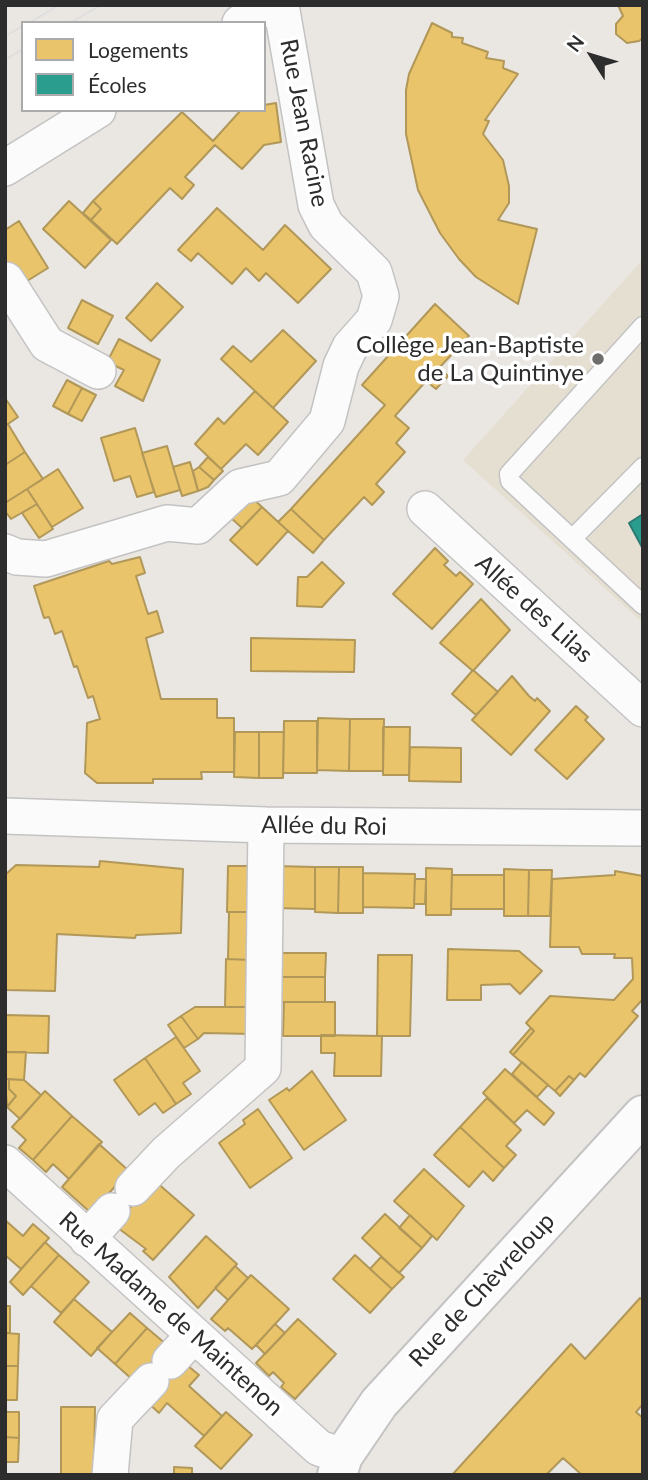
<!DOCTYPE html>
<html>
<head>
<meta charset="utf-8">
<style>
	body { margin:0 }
	#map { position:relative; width:648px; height:1480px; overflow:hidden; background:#eae7e2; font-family:Lato,sans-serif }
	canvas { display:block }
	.frame { position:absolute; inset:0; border:7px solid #2d2d2d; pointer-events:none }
	.legend { position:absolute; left:21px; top:21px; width:245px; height:91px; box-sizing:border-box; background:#fff; border:2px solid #ababab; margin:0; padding:9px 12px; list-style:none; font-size:21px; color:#2d2d2d }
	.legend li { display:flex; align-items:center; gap:14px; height:35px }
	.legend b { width:35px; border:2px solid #ababab }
	.north { position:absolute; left:557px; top:21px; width:70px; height:70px; -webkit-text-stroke:5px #fff; paint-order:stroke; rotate:307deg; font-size:19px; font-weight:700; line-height:28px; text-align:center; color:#2d2d2d }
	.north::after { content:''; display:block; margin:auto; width:24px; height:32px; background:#2d2d2d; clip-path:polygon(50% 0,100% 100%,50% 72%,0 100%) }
</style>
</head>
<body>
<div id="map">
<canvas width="648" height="1480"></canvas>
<div class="frame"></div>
<ul class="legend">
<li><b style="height:19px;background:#e9c46a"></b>Logements</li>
<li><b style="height:19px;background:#2a9d8f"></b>Écoles</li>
</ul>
<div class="north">N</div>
</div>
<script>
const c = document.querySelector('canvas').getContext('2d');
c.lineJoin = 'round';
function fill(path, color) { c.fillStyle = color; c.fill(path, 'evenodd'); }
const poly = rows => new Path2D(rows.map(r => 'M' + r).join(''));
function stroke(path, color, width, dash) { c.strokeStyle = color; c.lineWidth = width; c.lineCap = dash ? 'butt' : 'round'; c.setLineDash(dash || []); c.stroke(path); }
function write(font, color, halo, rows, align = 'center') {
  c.font = font + ' Lato,sans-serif'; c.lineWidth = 7; c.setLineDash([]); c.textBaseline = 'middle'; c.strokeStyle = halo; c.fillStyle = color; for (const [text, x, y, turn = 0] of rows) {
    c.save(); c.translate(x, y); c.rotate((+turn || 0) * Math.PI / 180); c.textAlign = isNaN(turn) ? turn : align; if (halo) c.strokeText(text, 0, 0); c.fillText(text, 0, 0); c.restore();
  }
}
fill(poly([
	[643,259,643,623,463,460]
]), '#e5dfd1');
const homes = poly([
	[618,5,643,5,643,38,639,41,627,43,616,34,616,24,623,16,618,5],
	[432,23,452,33,452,37,463,38,462,43,488,52,486,58,504,61,503,68,518,74,485,120,489,121,483,134,503,160,509,186,509,203,498,220,537,229,518,304,476,277,459,259,440,233,418,190,406,134,406,90,409,74,432,23],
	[276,103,281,142,264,145,242,169,215,145,185,177,194,185,182,199,170,188,117,244,91,220,101,209,93,201,182,112,213,141,241,110,264,110,264,105,276,103],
	[69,201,111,240,85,268,43,229,69,201],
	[93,201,101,209,91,220,83,213,93,201],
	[217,208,263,250,285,225,331,269,298,303,266,273,259,281,246,268,232,284,198,253,191,261,178,250,217,208],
	[19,221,48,268,19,286,5,265,5,230,19,221],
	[157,283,183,307,151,341,126,318,157,283],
	[82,300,113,316,98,344,68,328,82,300],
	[435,304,469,336,439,368,448,376,436,389,426,381,395,416,409,428,396,443,405,452,376,484,384,492,372,505,364,497,324,540,291,509,385,405,362,385,435,304],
	[283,330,316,361,273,408,221,359,233,346,251,362,283,330],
	[119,339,160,360,143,401,115,386,124,370,107,362,119,339],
	[67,380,82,388,68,414,53,406,67,380],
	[82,388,96,395,82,421,68,414,82,388],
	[255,391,288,422,258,455,246,444,221,469,195,444,218,418,224,424,255,391],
	[5,398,18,417,5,426,5,398],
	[8,424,25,452,5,465,5,426,8,424],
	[135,428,154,492,137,497,130,476,114,481,101,438,135,428],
	[167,446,180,490,156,497,142,453,167,446],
	[25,452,43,479,5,503,5,465,25,452],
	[208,457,223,471,214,480,199,467,208,457],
	[190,462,198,491,182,496,173,467,190,462],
	[199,467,214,480,208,487,198,491,193,471,199,467],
	[58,469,83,508,52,527,27,489,58,469],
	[27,489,37,504,11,519,5,511,5,503,27,489],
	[249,495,262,507,242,528,229,516,249,495],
	[37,504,53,529,39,538,22,513,37,504],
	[262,507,288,531,257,565,230,540,262,507],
	[291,509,324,540,313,553,278,522,291,509],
	[435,548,448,561,444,565,456,576,460,572,473,584,432,629,393,594,435,548],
	[140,557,145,573,136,576,148,614,157,611,163,632,146,638,161,699,217,699,217,718,234,718,234,772,201,772,202,779,153,779,153,783,97,783,85,773,87,723,100,719,93,696,88,698,77,666,74,667,62,631,55,634,49,617,44,618,34,586,109,561,112,564,140,557],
	[322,562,344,583,322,607,297,606,298,577,307,577,322,562],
	[481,599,510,630,473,671,440,643,481,599],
	[251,638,355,640,354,672,251,671,251,638],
	[473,670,498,692,476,715,452,694,473,670],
	[512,676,529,696,535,701,537,698,550,711,511,755,472,720,512,676],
	[576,706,588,717,585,720,604,739,567,779,535,750,576,706],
	[318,718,350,719,349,771,317,770,318,718],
	[350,719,384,719,383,771,349,771,350,719],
	[284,721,317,721,317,773,283,773,284,721],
	[383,727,410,727,409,775,383,775,383,727],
	[235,732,259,732,259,778,234,777,235,732],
	[259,732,284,732,283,778,259,778,259,732],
	[410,747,461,748,461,782,409,781,410,747],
	[100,861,183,869,181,933,136,935,135,938,57,934,55,991,5,990,5,875,16,865,99,867,100,861],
	[228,866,253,866,252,912,227,912,228,866],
	[275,866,315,867,315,909,274,908,275,866],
	[315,867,339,867,338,913,315,912,315,867],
	[339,867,363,867,363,913,338,913,339,867],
	[426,868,452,869,451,915,426,915,426,868],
	[504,869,529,870,528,916,504,916,504,869],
	[529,870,552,870,550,916,528,916,529,870],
	[615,871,643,876,643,999,632,1011,638,1016,585,1077,580,1073,574,1080,569,1076,555,1091,513,1055,534,1031,526,1023,550,996,614,1000,633,979,632,958,614,958,615,954,582,954,579,947,550,947,552,879,615,875,615,871],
	[363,873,415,874,414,908,363,907,363,873],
	[452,875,504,875,504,909,451,909,452,875],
	[415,879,426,879,425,904,414,904,415,879],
	[229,912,255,912,251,960,228,959,229,912],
	[448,949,519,951,542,971,520,994,510,984,481,985,481,1000,447,1000,448,949],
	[279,953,326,953,325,977,279,977,279,953],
	[378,955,412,955,410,1036,377,1036,378,955],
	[226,959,251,960,250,1007,225,1007,226,959],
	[279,977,325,977,325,1002,279,1002,279,977],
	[284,1002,335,1002,335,1036,283,1036,284,1002],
	[195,1007,253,1007,253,1034,204,1033,198,1039,181,1016,195,1007],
	[5,1015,49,1016,48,1053,5,1052,5,1015],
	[181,1016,198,1039,184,1048,168,1025,181,1016],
	[531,1028,534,1031,513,1055,510,1052,531,1028],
	[321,1035,382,1036,381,1076,334,1076,335,1053,321,1053,321,1035],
	[176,1037,200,1071,183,1083,191,1094,176,1104,145,1058,176,1037],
	[5,1052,26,1052,24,1080,5,1079,5,1052],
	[145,1058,176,1104,163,1113,155,1103,139,1115,114,1080,145,1058],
	[522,1062,548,1085,537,1097,512,1074,522,1062],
	[505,1069,554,1113,544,1125,527,1110,514,1123,483,1093,505,1069],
	[312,1071,346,1120,304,1150,269,1100,287,1088,289,1091,312,1071],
	[569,1076,574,1080,560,1096,555,1091,569,1076],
	[5,1079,9,1079,9,1089,16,1096,7,1107,5,1079],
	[9,1079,24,1080,41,1095,20,1119,7,1107,16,1096,9,1089,9,1079],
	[45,1091,72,1116,33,1160,19,1148,26,1140,12,1127,45,1091],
	[487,1098,521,1130,506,1146,516,1155,504,1168,460,1127,487,1098],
	[258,1109,292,1158,250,1188,219,1143,245,1124,243,1120,258,1109],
	[72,1116,102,1142,69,1179,53,1164,46,1172,33,1160,72,1116],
	[460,1127,504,1168,493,1181,483,1171,469,1187,434,1155,460,1127],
	[99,1144,129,1171,91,1213,62,1187,99,1144],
	[424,1169,464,1206,437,1240,394,1201,424,1169],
	[155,1181,194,1215,153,1260,143,1251,146,1249,114,1225,155,1181],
	[385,1214,422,1248,399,1273,362,1238,385,1214],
	[410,1215,432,1236,422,1248,399,1228,410,1215],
	[5,1220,23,1236,33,1224,49,1238,21,1269,5,1255,5,1220],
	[206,1236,237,1264,198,1308,169,1277,206,1236],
	[45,1242,59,1255,23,1295,10,1282,45,1242],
	[59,1255,89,1282,61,1313,31,1286,59,1255],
	[355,1255,392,1289,370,1313,333,1279,355,1255],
	[381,1257,404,1277,392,1289,370,1269,381,1257],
	[235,1266,248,1278,228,1300,215,1288,235,1266],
	[251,1275,289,1309,252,1349,228,1328,225,1331,211,1319,251,1275],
	[640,1298,643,1300,643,1404,636,1412,643,1418,643,1475,582,1475,563,1458,546,1475,452,1475,571,1344,585,1359,640,1298],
	[74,1299,112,1332,91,1356,54,1322,74,1299],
	[5,1306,10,1306,10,1333,5,1333,5,1306],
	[130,1313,147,1328,115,1364,97,1348,130,1313],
	[298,1319,336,1354,295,1399,281,1387,284,1383,273,1372,269,1376,256,1363,298,1319],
	[275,1324,285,1333,265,1354,256,1345,275,1324],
	[147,1328,167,1345,134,1381,115,1364,147,1328],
	[5,1333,19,1334,18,1366,5,1366,5,1333],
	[182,1361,199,1375,189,1386,222,1416,204,1436,167,1403,159,1413,146,1401,182,1361],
	[5,1366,18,1366,17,1400,5,1400,5,1366],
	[61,1407,95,1407,94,1475,61,1475,61,1407],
	[5,1412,19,1412,19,1438,5,1437,5,1412],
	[226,1412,252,1435,221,1469,195,1446,226,1412],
	[5,1437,19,1438,18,1462,5,1462,5,1437],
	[174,1467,192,1468,192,1475,174,1475,174,1467]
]);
fill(homes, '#e9c46a');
stroke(homes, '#b19758', 2);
const schools = poly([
	[643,514,643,549,629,523,643,514]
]);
fill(schools, '#2a9d8f');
stroke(schools, '#2b7b72', 2);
const lane = poly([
	[643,326,509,474,510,481,643,605],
	[572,539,643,467]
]);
const street = poly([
	[240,23,268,5],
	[5,168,98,110],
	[6,280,47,344,98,371],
	[425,509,643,709],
	[5,552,17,557,46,559,167,523,198,526,240,487,279,478,327,421,341,366,350,347,374,320,381,296,374,272,326,225,316,205,281,5],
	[5,816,266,825,643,828],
	[5,1163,319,1448,343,1456],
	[133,1188,166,1153,263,1068,266,825],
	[87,1239,112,1211],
	[170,1361,193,1336],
	[110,1475,115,1419,151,1381]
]);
const secondary = poly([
	[337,1475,343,1456,379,1403,643,1115]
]);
stroke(lane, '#c4c3c3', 21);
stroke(street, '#c4c3c3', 38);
stroke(secondary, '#c4c3c3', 42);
stroke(lane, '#fcfbfb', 18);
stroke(street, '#fcfbfb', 35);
stroke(secondary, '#fcfbfb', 38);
stroke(poly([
	[29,23,59,5],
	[70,23,101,5],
	[5,36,23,26],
	[5,60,23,49]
]), '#dededf', 2);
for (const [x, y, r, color] of [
	[598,359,7,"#6f6e6c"]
]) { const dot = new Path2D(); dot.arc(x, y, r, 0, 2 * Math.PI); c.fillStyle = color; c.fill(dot); stroke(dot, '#fff', 2.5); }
write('24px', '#2d2d2d', '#fff', [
	["Rue Jean Racine",304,123,79],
	["Allée des Lilas",534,609,42],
	["Allée du Roi",324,826,1],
	["Rue de Chèvreloup",482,1290,-47],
	["Rue Madame de Maintenon",171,1314,42]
]);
write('24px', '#2d2d2d', '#fff', [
	["Collège Jean-Baptiste",584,345],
	["de La Quintinye",584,373]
], 'right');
</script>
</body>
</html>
